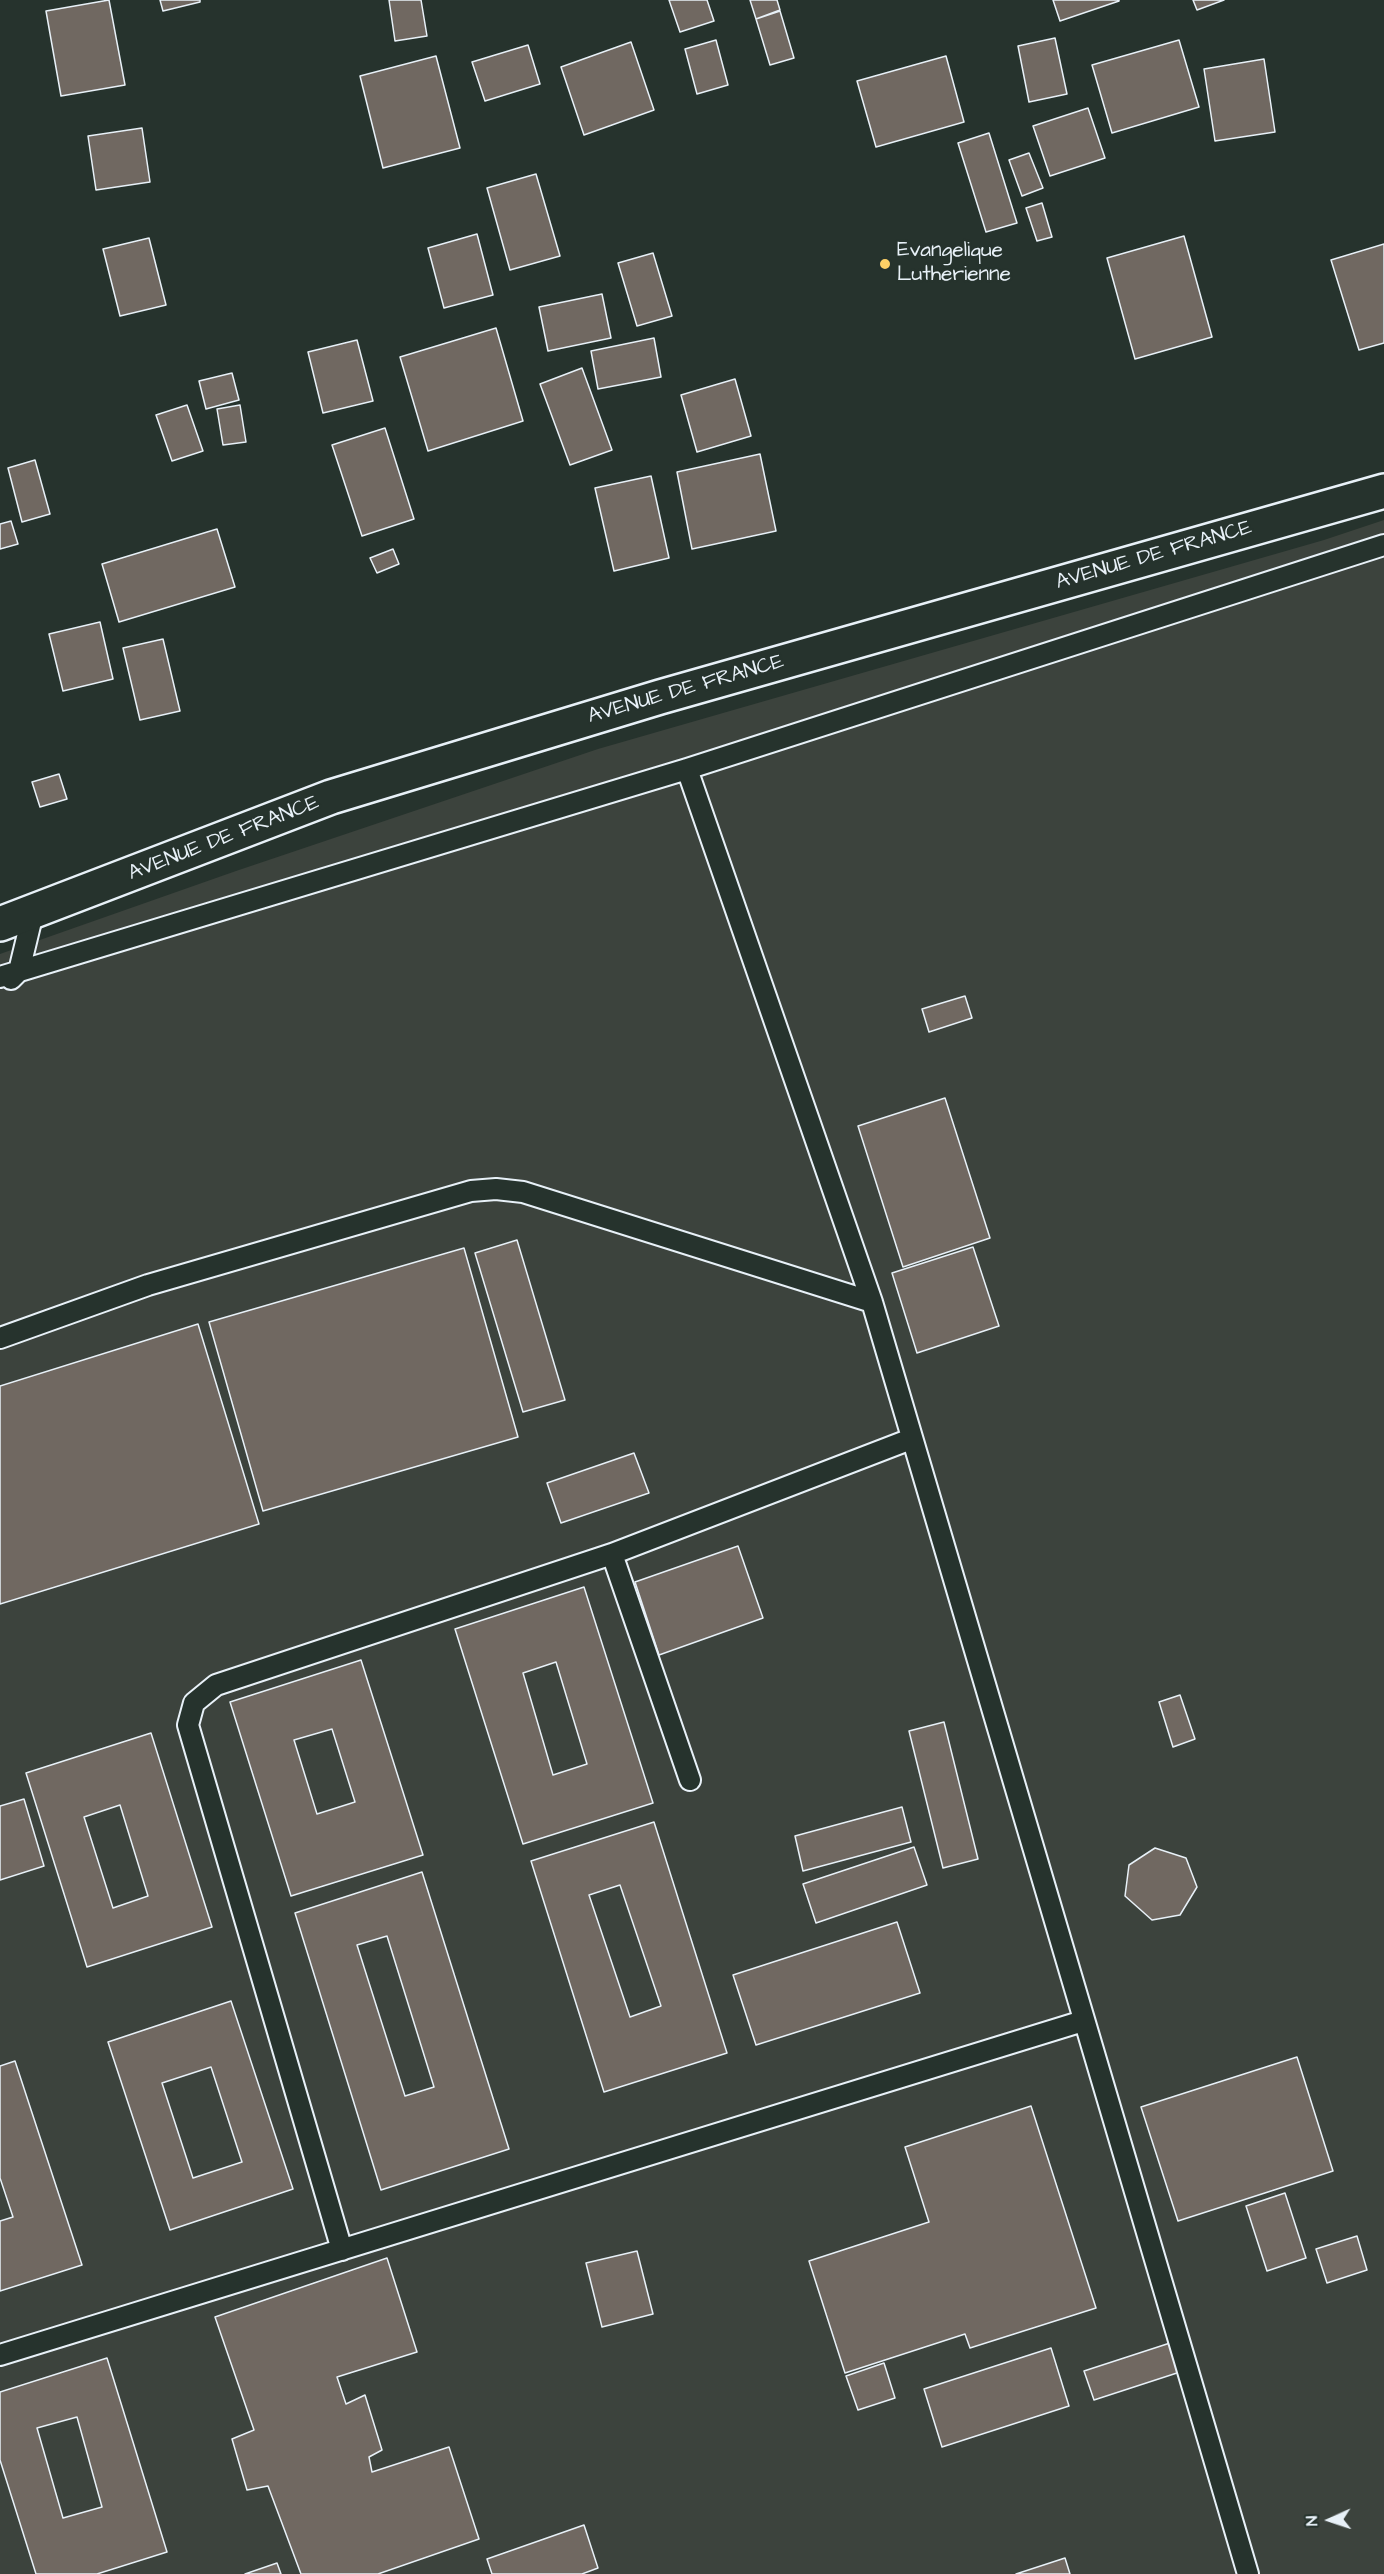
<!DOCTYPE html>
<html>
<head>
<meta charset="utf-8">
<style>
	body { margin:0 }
	#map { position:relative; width:1384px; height:2574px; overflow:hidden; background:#26332d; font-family:"Architects Daughter",sans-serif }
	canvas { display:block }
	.north { position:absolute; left:1300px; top:2490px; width:60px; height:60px; -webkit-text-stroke:4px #26332d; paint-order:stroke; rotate:267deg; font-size:16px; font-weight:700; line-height:24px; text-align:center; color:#e8f1f8 }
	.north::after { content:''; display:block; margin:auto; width:21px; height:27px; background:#e8f1f8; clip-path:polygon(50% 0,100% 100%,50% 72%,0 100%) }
</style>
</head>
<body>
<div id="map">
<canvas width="1384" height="2574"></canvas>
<div class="north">N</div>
</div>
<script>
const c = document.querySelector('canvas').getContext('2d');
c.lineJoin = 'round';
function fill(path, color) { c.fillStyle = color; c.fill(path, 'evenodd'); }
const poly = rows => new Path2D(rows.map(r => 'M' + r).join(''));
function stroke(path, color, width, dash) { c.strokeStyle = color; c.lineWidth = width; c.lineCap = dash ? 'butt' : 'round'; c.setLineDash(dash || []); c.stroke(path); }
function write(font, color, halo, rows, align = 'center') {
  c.font = font + ' "Architects Daughter",sans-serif'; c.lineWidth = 4.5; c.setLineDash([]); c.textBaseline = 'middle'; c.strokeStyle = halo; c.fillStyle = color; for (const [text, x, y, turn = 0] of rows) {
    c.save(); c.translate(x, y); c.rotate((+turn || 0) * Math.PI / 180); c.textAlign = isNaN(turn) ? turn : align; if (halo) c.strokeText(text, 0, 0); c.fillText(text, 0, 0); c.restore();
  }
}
fill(poly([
	[1384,520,1384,2574,0,2574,0,954,236,871,598,749,1324,540]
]), '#3c433d');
const building = poly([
	[109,0,125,85,61,96,46,11,109,0],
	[160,0,200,0,200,2,163,11,160,0],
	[389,0,421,0,427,36,395,41,389,0],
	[669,0,707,0,714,21,680,32,669,0],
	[750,0,777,0,780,10,756,19,750,0],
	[1053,0,1119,0,1119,1,1060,21,1053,0],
	[1193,0,1224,0,1197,10,1193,0],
	[780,11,794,58,770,65,756,19,780,11],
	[1055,38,1067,94,1029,102,1018,46,1055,38],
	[716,40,728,85,697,94,685,49,716,40],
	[1179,40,1199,107,1112,133,1092,65,1179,40],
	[631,42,654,110,584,135,561,67,631,42],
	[528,45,540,84,485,101,472,62,528,45],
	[436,56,460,148,383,168,360,76,436,56],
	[946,56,964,122,876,147,857,81,946,56],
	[1264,59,1275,132,1215,141,1204,69,1264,59],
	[1088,108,1105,158,1050,176,1033,126,1088,108],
	[142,128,150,182,96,190,88,136,142,128],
	[989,133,1017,223,986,232,958,143,989,133],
	[1029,153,1043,188,1022,196,1009,160,1029,153],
	[536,174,560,256,510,270,487,188,536,174],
	[1042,203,1052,237,1037,241,1026,208,1042,203],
	[477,234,493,295,444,308,428,248,477,234],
	[1184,236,1212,337,1135,359,1107,258,1184,236],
	[149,238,166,305,120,316,103,249,149,238],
	[1384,244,1384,343,1359,350,1331,260,1384,244],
	[653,253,672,316,637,326,618,263,653,253],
	[602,294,611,338,548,351,539,307,602,294],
	[496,328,523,421,428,451,400,357,496,328],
	[654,338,661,377,598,389,591,351,654,338],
	[357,340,373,401,323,413,308,352,357,340],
	[582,368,612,450,570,465,540,384,582,368],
	[232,373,239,400,206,409,199,381,232,373],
	[735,379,751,436,697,452,681,395,735,379],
	[187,405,203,451,172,461,156,415,187,405],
	[240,405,246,442,223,445,217,409,240,405],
	[385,428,414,519,362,536,332,445,385,428],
	[760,454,776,531,692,549,677,472,760,454],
	[35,460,50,514,22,522,8,468,35,460],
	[651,476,669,558,614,571,595,488,651,476],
	[11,521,18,544,0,549,0,524,11,521],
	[217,529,235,587,119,622,102,564,217,529],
	[393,549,399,564,377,573,370,558,393,549],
	[100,622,113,679,63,691,49,634,100,622],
	[163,639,180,711,140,720,123,648,163,639],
	[59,774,67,799,40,807,32,782,59,774],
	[965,996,972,1018,929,1032,922,1009,965,996],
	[945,1098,990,1238,903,1267,858,1126,945,1098],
	[517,1240,565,1400,523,1412,475,1253,517,1240],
	[973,1247,999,1326,917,1353,892,1273,973,1247],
	[464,1248,518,1437,263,1511,209,1322,464,1248],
	[198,1324,259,1524,0,1604,0,1386,198,1324],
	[634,1453,649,1493,561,1523,547,1483,634,1453],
	[738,1546,763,1618,659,1655,635,1582,738,1546],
	[584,1587,653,1803,523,1844,455,1629,584,1587],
	[556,1662,587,1764,553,1775,523,1673,556,1662],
	[361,1660,423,1855,291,1896,230,1702,361,1660],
	[332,1729,355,1802,317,1814,294,1740,332,1729],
	[1180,1695,1195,1739,1173,1747,1159,1702,1180,1695],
	[944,1722,978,1859,943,1868,909,1731,944,1722],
	[151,1733,212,1927,87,1967,26,1773,151,1733],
	[120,1805,148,1896,113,1908,84,1817,120,1805],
	[24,1799,44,1866,0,1880,0,1806,24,1799],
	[902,1807,911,1842,803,1871,795,1836,902,1807],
	[654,1822,727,2053,604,2092,531,1861,654,1822],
	[620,1885,661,2006,630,2017,589,1895,620,1885],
	[914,1847,927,1885,816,1923,803,1884,914,1847],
	[1155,1848,1186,1858,1197,1887,1180,1915,1152,1920,1125,1896,1129,1865,1155,1848],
	[422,1872,509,2149,381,2190,295,1913,422,1872],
	[387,1936,434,2087,405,2096,357,1945,387,1936],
	[897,1922,920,1993,756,2045,733,1975,897,1922],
	[231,2001,293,2189,170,2230,108,2042,231,2001],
	[211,2067,242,2162,193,2178,162,2083,211,2067],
	[1297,2057,1333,2171,1178,2221,1141,2107,1297,2057],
	[15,2061,82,2265,0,2291,0,2221,13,2217,0,2178,0,2066,15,2061],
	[1031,2106,1096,2308,970,2348,965,2334,845,2373,809,2261,929,2222,905,2147,1031,2106],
	[1285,2193,1306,2258,1267,2271,1246,2206,1285,2193],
	[1357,2236,1367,2270,1327,2283,1316,2249,1357,2236],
	[637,2251,653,2314,602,2327,586,2263,637,2251],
	[387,2258,417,2352,337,2377,346,2404,365,2395,382,2450,369,2457,372,2472,449,2447,479,2539,378,2574,301,2574,268,2486,247,2490,232,2439,254,2430,215,2317,387,2258],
	[1170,2343,1180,2372,1094,2400,1084,2371,1170,2343],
	[1051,2348,1069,2406,942,2447,924,2389,1051,2348],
	[107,2358,167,2552,97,2574,36,2574,0,2460,0,2392,107,2358],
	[77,2417,102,2507,63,2518,37,2428,77,2417],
	[884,2363,895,2398,858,2410,846,2376,884,2363],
	[584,2525,598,2568,582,2574,492,2574,487,2559,584,2525],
	[1065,2558,1070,2574,1016,2574,1065,2558],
	[277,2563,281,2574,245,2574,277,2563]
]);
fill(building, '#706861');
stroke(building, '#e8f1f8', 1.5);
const lane = poly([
	[687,769,872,1302,1248,2574],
	[0,977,687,769,1384,545],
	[11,979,19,971,33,913],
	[0,1338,148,1285,471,1191,496,1189,523,1192,872,1302],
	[612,1554,690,1780],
	[342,2250,188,1725,194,1703,216,1685,612,1554,911,1439],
	[0,2355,1083,2021]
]);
const secondary = poly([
	[0,924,331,797,660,697,1384,491]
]);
stroke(lane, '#e8f1f8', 24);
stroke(secondary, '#e8f1f8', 38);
stroke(lane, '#26332d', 20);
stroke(secondary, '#26332d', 33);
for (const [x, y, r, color] of [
	[885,264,6,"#ffd166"]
]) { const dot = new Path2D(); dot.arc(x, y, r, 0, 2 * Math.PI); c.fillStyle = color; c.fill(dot); stroke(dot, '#26332d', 2); }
write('21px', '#e8f1f8', '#26332d', [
	["Evangelique",897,252],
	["Lutherienne",897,276]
], 'left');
write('21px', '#e8f1f8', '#26332d', [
	["AVENUE DE FRANCE",1154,556,-16],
	["AVENUE DE FRANCE",686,690,-16],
	["AVENUE DE FRANCE",224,839,-21]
]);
</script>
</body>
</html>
